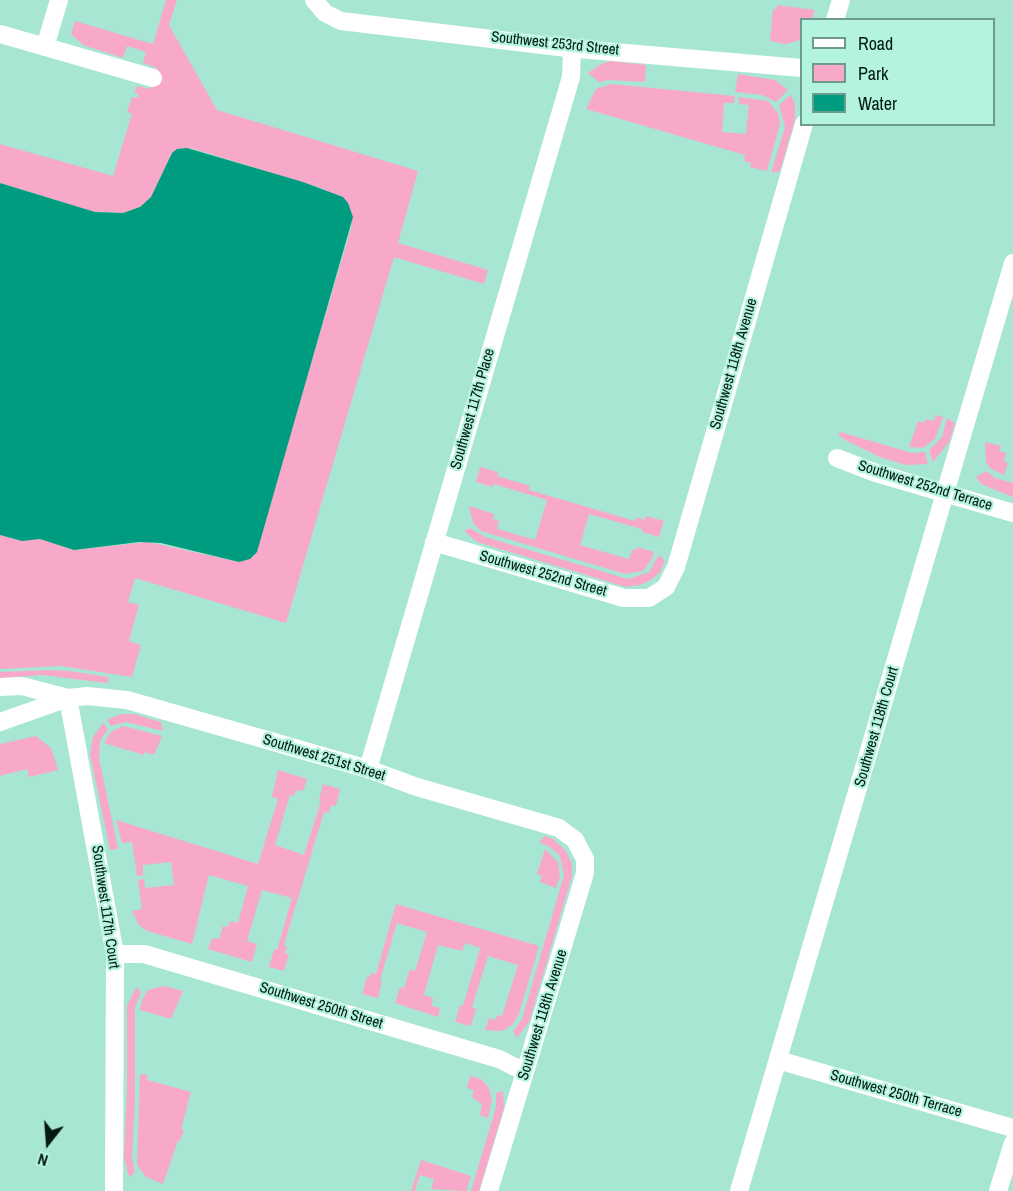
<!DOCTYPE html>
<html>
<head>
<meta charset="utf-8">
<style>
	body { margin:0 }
	#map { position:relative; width:1013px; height:1191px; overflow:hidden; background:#a7e6d2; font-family:"Archivo Narrow",sans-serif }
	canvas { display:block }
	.legend { position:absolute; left:800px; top:18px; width:195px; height:108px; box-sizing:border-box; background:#b4f3df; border:2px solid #6d9c8d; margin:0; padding:8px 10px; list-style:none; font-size:18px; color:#021a13 }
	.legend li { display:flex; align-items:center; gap:12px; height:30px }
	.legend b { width:30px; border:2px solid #6d9c8d }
	.north { position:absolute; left:18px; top:1113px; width:60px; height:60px; -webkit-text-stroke:4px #b4f3df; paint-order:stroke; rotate:197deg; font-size:16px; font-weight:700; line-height:24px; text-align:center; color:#021a13 }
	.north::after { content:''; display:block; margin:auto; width:21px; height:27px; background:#021a13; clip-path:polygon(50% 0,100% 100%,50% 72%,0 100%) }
</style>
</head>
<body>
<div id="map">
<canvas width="1013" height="1191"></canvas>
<ul class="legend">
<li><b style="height:8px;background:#fff"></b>Road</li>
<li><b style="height:16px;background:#f8a9ca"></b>Park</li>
<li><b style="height:16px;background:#009c7f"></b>Water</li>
</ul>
<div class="north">N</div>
</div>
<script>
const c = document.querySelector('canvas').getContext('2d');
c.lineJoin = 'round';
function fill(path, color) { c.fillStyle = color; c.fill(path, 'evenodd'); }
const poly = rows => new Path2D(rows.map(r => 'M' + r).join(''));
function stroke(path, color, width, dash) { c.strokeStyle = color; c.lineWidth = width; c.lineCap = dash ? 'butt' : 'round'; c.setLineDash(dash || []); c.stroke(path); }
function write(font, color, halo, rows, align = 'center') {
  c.font = font + ' "Archivo Narrow",sans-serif'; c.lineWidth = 4.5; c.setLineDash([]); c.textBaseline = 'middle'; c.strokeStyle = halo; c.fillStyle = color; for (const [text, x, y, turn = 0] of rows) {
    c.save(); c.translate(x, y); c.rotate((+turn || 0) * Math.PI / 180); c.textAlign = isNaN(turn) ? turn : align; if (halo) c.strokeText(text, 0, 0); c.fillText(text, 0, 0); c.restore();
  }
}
fill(poly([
	[166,0,177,0,169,25,217,110,418,171,398,243,488,270,484,284,394,257,286,623,135,578,128,602,139,605,129,641,141,645,132,677,61,666,0,669,0,535,17,540,40,539,74,550,148,542,239,562,254,556,352,225,324,189,191,148,172,153,151,197,140,207,123,213,95,212,0,183,0,144,113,176,132,114,127,112,132,97,137,98,139,94,134,92,137,86,150,89,157,68,143,63,146,52,127,46,123,58,83,45,71,34,75,21,153,44],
	[777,5,815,10,812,19,802,20,800,40,786,44,770,41,773,9,777,9],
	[611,61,646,65,645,82,609,80,599,82,588,73,601,64],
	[738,74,775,80,788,90,776,102,762,95,735,92],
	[611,84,735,96,734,103,724,103,722,132,746,134,749,105,739,104,739,97,768,101,778,113,780,124,767,171,750,167,751,163,744,161,745,155,586,109,596,89],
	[791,95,795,104,795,119,780,171,771,173,785,127,779,105],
	[936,415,943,417,935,439,923,448,909,447,918,421,924,423,926,419,934,421],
	[947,418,955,423,949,442,933,462,929,450,942,437],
	[840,432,912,453,925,452,928,464,906,465,880,457,847,441,838,435],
	[985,442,1001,446,999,451,1006,453,1004,462,1008,463,1004,475,990,468,986,462],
	[480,467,498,472,497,476,530,486,529,490,635,521,637,517,645,520,646,516,664,521,659,537,642,532,642,529,589,514,580,545,629,559,633,549,636,550,637,547,654,552,652,559,643,571,625,574,481,531,473,523,469,506,494,514,493,519,499,521,497,529,535,540,547,500,494,484,493,487,476,482],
	[986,471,995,478,1013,483,1013,497,981,484,976,477],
	[470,528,485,537,628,579,649,572,659,555,665,561,660,572,651,580,640,585,626,587,477,542,464,531],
	[49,670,70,671,109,677,107,683,42,675,0,678,0,672],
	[121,714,134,714,161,722,163,731,126,722,111,726,107,720],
	[103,723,108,729,100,741,99,758,118,849,110,850,90,754,93,737],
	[123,726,162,736,154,755,145,752,144,755,104,743,111,732],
	[36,736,51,748,58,770,29,777,27,769,0,776,0,744],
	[278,770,307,779,303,791,296,790,294,796,290,795,275,845,304,855,321,801,319,800,323,784,340,789,336,806,331,805,329,813,324,812,284,945,287,947,285,953,289,954,284,971,269,967,274,949,277,950,292,898,262,890,247,941,257,944,252,962,208,949,212,938,219,939,223,926,228,927,230,921,238,923,248,886,209,875,192,944,147,931,139,925,132,911,142,909,138,880,144,879,145,888,174,885,171,862,143,865,143,876,137,876,132,842,122,843,116,820,258,864,278,799,272,797],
	[545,836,553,839,566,851,572,864,572,876,529,1022,517,1038,513,1031,522,1019,564,875,560,856,550,847,539,842],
	[545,849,558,862,560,876,556,888,540,882,542,876,537,874],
	[396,904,539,946,519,1014,512,1025,502,1031,485,1030,489,1018,496,1020,497,1015,502,1016,518,965,488,956,472,1007,476,1009,471,1026,455,1022,460,1005,463,1006,480,948,465,943,462,951,438,945,424,995,433,998,432,1006,440,1008,438,1017,395,1003,400,987,404,988,410,969,415,971,427,932,397,923,380,980,382,981,378,998,362,994,367,977,370,977,371,973,376,974],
	[164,986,183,991,171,1019,140,1010,142,1000,148,990],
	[136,987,141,992,135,1008,135,1101,132,1157,135,1173,129,1177,124,1158,127,1089,127,1006],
	[140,1074,148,1075,147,1080,191,1092,181,1129,184,1130,180,1141,178,1141,163,1184,146,1177,137,1165],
	[470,1076,481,1079,489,1088,492,1100,488,1118,480,1115,482,1104,472,1097,474,1090,467,1088],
	[503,1091,504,1108,479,1191,471,1191,496,1107,496,1093],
	[421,1160,471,1176,466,1191,431,1189,434,1179,420,1175,415,1191,411,1191]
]), '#f8a9ca');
fill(poly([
	[187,148,303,182,343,197,348,203,353,217,257,552,250,559,239,562,161,543,139,542,74,550,40,539,22,541,0,535,0,183,95,212,123,213,140,207,151,197,172,153,177,149]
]), '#009c7f');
stroke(poly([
	[314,0,325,13,341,21,567,48,802,68],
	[835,20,841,0],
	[0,34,153,78],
	[45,47,59,0],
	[837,458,876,473,1013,513],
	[434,542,624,598,649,598,666,587,676,567,804,124],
	[0,687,22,686,68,698,0,722],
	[368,769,571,77,572,48],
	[115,954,144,954,499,1059,525,1072],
	[778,1060,1013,1128],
	[114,1191,115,954,68,698,87,696,127,700,368,769,417,787,559,828,575,840,585,859,585,873,489,1191],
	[739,1191,1013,263],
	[998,1191,1013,1143]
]), '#fff', 18);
write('15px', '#021a13', '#b4f3df', [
	["Southwest 253rd Street",555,44,6],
	["Southwest 118th Avenue",734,364,-74],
	["Southwest 117th Place",473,409,-74],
	["Southwest 252nd Terrace",925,486,17],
	["Southwest 252nd Street",543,574,16],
	["Southwest 118th Court",877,727,-74],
	["Southwest 251st Street",324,758,17],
	["Southwest 117th Court",105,907,82],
	["Southwest 250th Street",321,1006,17],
	["Southwest 118th Avenue",543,1015,-73],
	["Southwest 250th Terrace",896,1094,16]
]);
</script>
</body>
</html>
